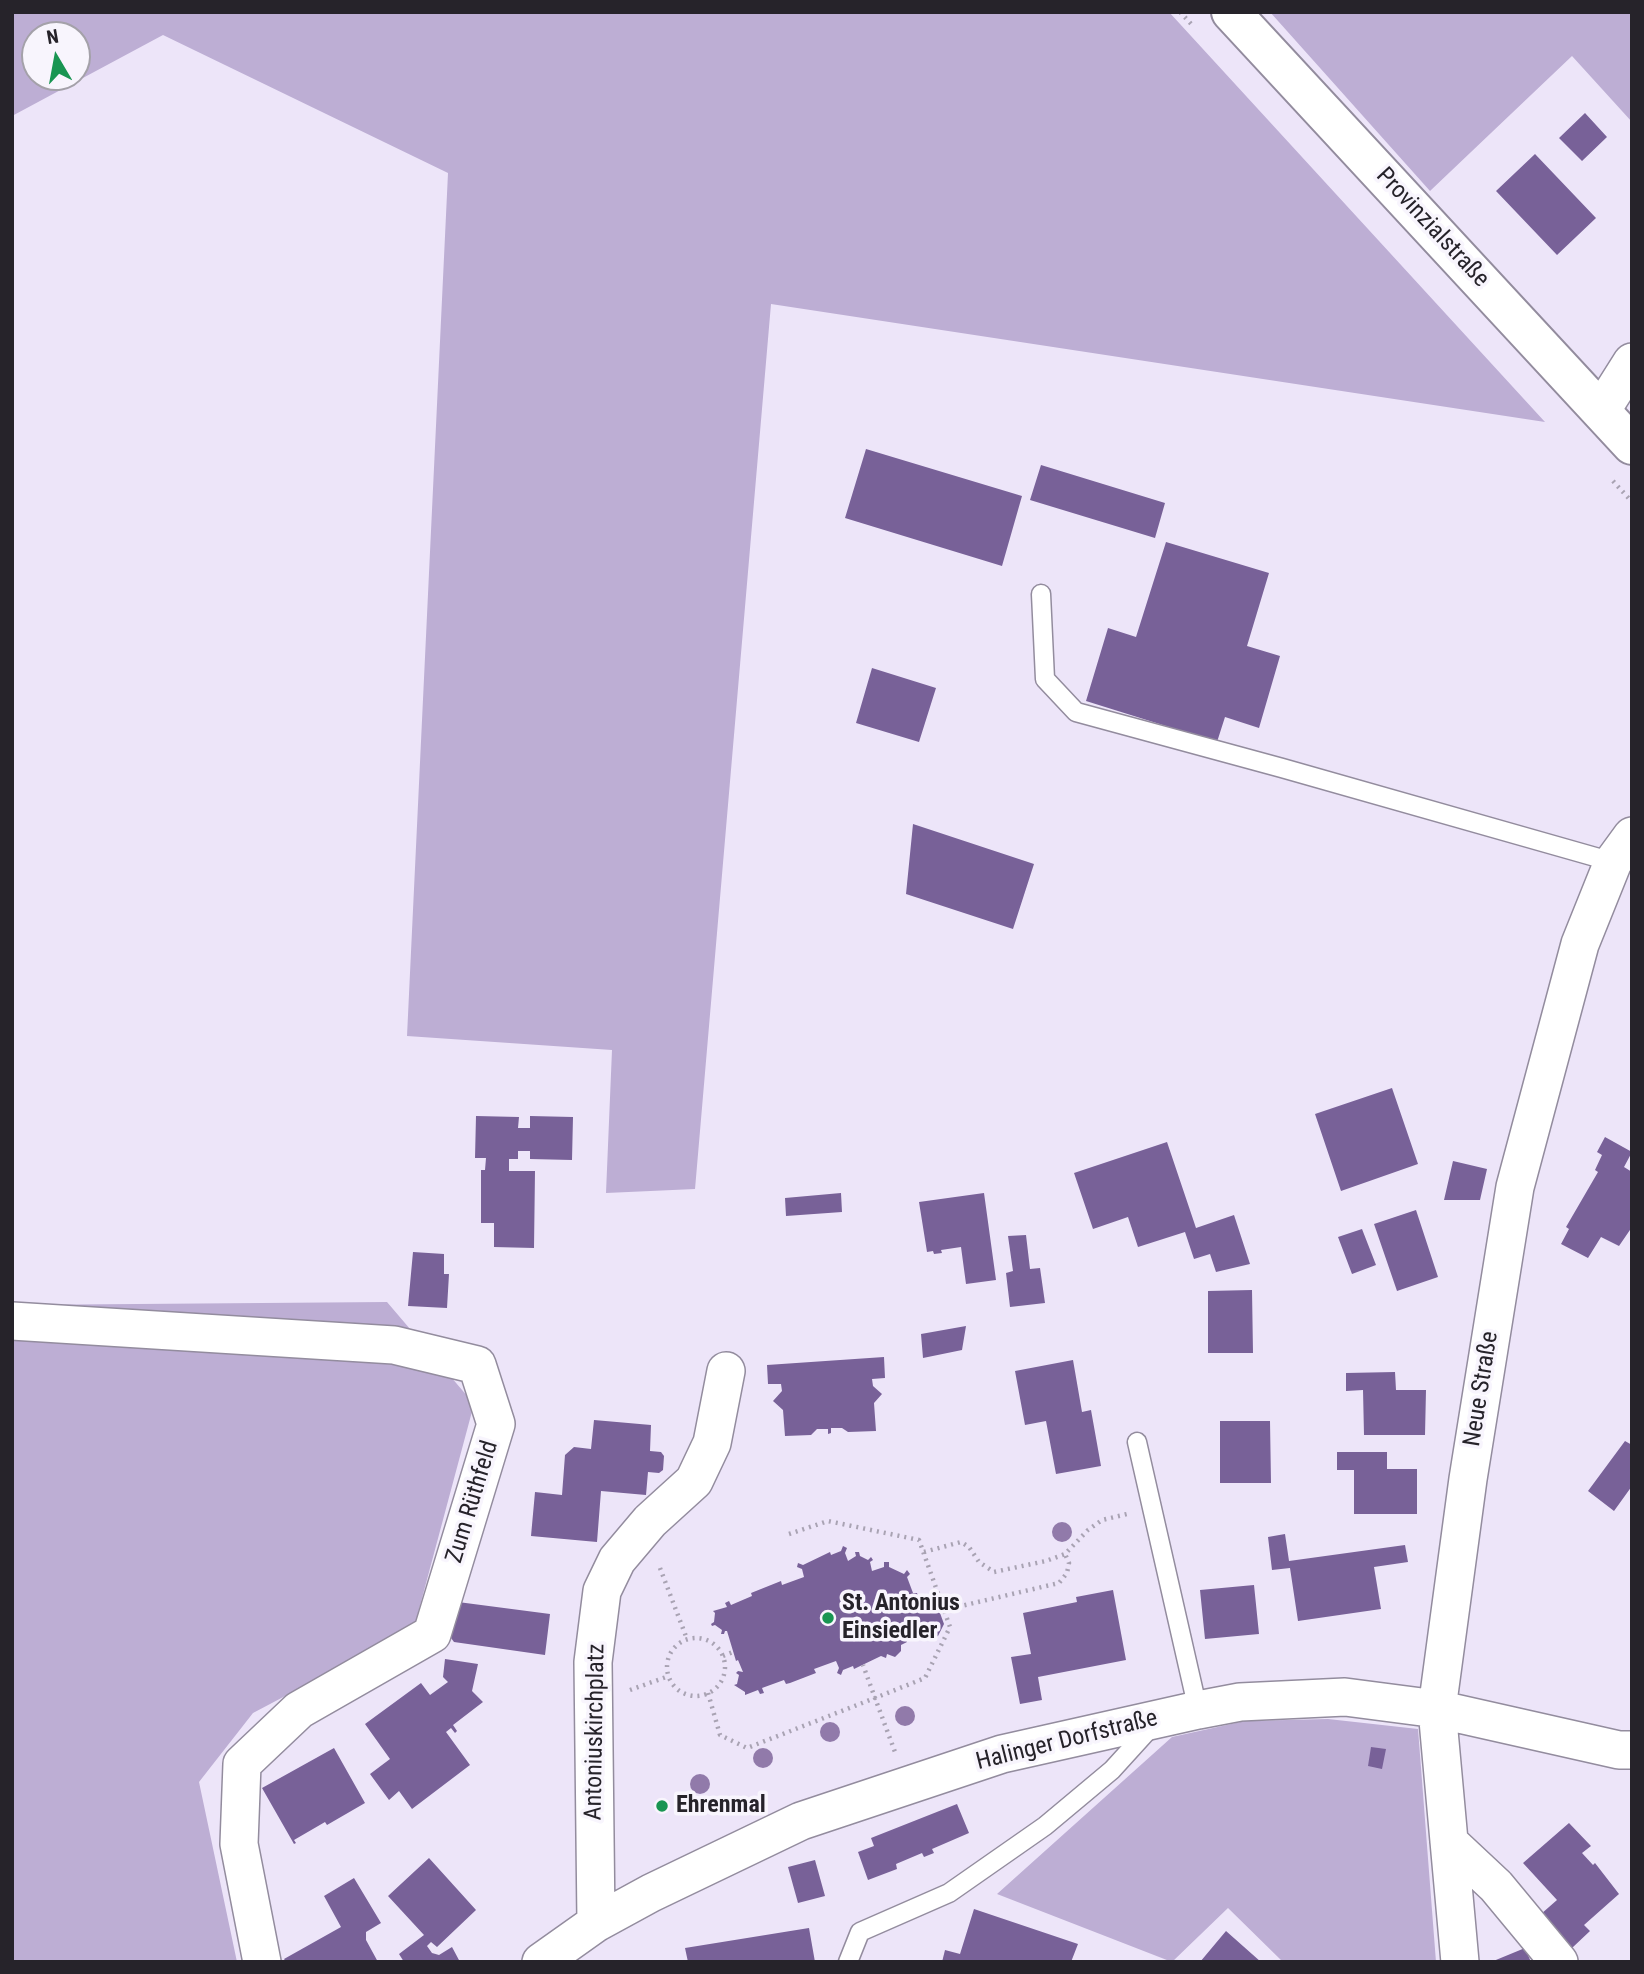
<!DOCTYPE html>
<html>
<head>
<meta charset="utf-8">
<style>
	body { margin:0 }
	#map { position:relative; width:1644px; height:1974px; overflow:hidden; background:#ede5f9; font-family:"Roboto Condensed",sans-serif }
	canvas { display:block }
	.frame { position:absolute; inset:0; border:14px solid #26232a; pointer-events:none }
	.north { position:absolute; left:21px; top:21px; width:70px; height:70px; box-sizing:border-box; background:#f8f5fd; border:2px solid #a4a1a9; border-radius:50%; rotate:350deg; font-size:19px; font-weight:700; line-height:28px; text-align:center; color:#26232a }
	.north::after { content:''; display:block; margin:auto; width:24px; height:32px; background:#199552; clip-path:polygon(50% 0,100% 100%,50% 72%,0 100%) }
</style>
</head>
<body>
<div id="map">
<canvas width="1644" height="1974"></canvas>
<div class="frame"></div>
<div class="north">N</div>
</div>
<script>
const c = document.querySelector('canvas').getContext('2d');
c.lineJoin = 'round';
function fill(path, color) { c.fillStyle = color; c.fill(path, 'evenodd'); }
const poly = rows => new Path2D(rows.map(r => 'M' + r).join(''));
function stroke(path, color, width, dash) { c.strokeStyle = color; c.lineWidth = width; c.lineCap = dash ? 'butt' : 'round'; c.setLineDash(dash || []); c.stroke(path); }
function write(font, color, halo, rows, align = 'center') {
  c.font = font + ' "Roboto Condensed",sans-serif'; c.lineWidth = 7; c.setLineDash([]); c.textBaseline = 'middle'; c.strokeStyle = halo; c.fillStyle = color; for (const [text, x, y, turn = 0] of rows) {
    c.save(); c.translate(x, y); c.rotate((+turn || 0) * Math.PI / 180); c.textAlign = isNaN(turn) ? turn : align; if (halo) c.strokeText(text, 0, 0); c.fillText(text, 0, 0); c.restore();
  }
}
fill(poly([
	[12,12,1169,12,1545,422,771,304,695,1189,606,1193,612,1050,407,1036,448,173,163,35,12,116],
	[77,35,77,77,35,77,35,35],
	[1270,12,1632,12,1632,122,1572,56,1430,191],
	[387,1302,474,1404,414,1628,253,1713,199,1782,237,1962,12,1962,12,1305],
	[1328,1719,1418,1729,1436,1962,1283,1962,1228,1908,1172,1962,997,1894,1172,1737,1245,1721]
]), '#bdaed4');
fill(poly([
	[1585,113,1607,137,1582,161,1559,138],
	[1535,154,1596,218,1557,255,1496,191],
	[866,449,1022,496,1002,566,845,518],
	[1041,465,1165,503,1155,538,1030,500],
	[1166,542,1269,573,1247,646,1280,656,1259,728,1225,717,1217,742,1086,701,1108,628,1136,637],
	[872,668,936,688,919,742,856,723],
	[913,824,1034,864,1013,929,906,894],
	[1392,1088,1418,1164,1341,1191,1315,1114],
	[476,1116,519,1117,518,1128,530,1128,530,1116,573,1117,572,1160,530,1159,530,1151,518,1151,518,1159,509,1159,509,1171,535,1171,534,1248,494,1247,494,1223,481,1223,481,1170,485,1170,486,1158,475,1158],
	[1605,1137,1632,1152,1624,1167,1632,1172,1632,1227,1619,1246,1601,1237,1588,1258,1561,1244,1569,1229,1566,1227,1598,1172,1595,1170,1602,1155,1597,1152],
	[1167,1142,1196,1228,1234,1215,1250,1264,1216,1272,1210,1254,1194,1259,1185,1232,1138,1247,1128,1217,1093,1229,1074,1173],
	[1453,1161,1487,1169,1480,1200,1444,1200],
	[841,1193,842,1212,786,1216,785,1198],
	[984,1193,996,1280,966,1284,961,1247,941,1250,942,1253,934,1254,933,1251,927,1252,919,1202],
	[1416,1210,1438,1277,1397,1291,1374,1224],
	[1362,1229,1376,1265,1352,1274,1338,1237],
	[1026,1235,1030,1269,1040,1268,1045,1303,1010,1307,1006,1273,1013,1271,1008,1236],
	[413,1252,444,1254,444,1274,449,1274,447,1308,408,1306],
	[1252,1290,1253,1353,1208,1353,1208,1291],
	[966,1326,962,1350,923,1358,921,1334],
	[884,1357,885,1378,872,1379,873,1386,882,1394,874,1403,876,1431,848,1432,842,1428,831,1428,831,1433,828,1434,828,1429,817,1429,811,1435,785,1436,783,1410,773,1401,782,1391,781,1384,768,1384,767,1365],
	[1073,1360,1082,1412,1091,1410,1101,1466,1056,1474,1046,1421,1025,1425,1015,1371],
	[1395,1372,1396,1390,1426,1390,1425,1435,1364,1435,1363,1390,1346,1391,1346,1373],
	[594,1420,651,1425,650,1451,661,1452,664,1456,663,1470,659,1473,648,1472,646,1495,601,1491,597,1542,531,1536,535,1492,562,1495,565,1455,574,1447,591,1449],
	[1220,1421,1270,1421,1271,1483,1220,1483],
	[1625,1441,1632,1445,1632,1486,1614,1511,1588,1491],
	[1337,1452,1387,1452,1387,1469,1417,1469,1417,1514,1354,1514,1354,1470,1337,1470],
	[1285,1534,1289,1561,1405,1545,1408,1562,1374,1567,1381,1609,1298,1621,1290,1568,1272,1570,1268,1537],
	[843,1546,847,1548,845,1553,848,1561,856,1556,855,1552,859,1552,860,1556,868,1560,871,1557,873,1560,870,1562,872,1571,884,1567,884,1562,889,1562,889,1567,904,1574,907,1570,910,1574,907,1577,913,1593,917,1593,918,1596,936,1602,944,1624,938,1636,925,1641,917,1636,915,1638,912,1636,906,1639,907,1642,901,1645,901,1651,895,1657,887,1654,886,1658,881,1656,854,1669,853,1666,843,1670,841,1675,837,1673,839,1668,836,1661,814,1669,816,1673,790,1683,786,1684,784,1680,762,1688,764,1693,760,1694,758,1690,745,1695,745,1692,734,1685,737,1684,739,1675,736,1673,738,1671,743,1672,738,1660,736,1661,727,1631,725,1631,724,1634,721,1634,722,1630,715,1625,712,1626,711,1624,714,1622,715,1613,713,1611,727,1607,725,1603,729,1601,731,1605,752,1596,751,1593,781,1581,782,1585,804,1577,802,1569,797,1567,798,1563,803,1565,830,1552,831,1555,841,1551],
	[1254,1585,1259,1634,1205,1639,1200,1590],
	[1113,1590,1126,1660,1038,1677,1042,1700,1020,1704,1011,1657,1031,1654,1023,1613,1077,1602,1076,1597],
	[458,1602,550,1614,545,1655,454,1642,451,1638],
	[445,1659,478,1664,472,1691,483,1702,453,1725,457,1731,455,1733,451,1728,446,1732,470,1765,412,1809,399,1791,389,1800,370,1774,390,1759,365,1724,421,1683,430,1695,448,1682,443,1677],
	[1371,1747,1386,1749,1382,1769,1368,1766],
	[334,1748,365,1803,327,1825,325,1822,294,1840,296,1843,294,1844,262,1788],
	[957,1804,969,1833,932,1849,934,1853,924,1857,922,1853,896,1864,897,1869,868,1880,858,1852,874,1846,871,1838],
	[1569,1823,1591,1846,1582,1853,1593,1865,1595,1863,1619,1894,1584,1925,1590,1931,1572,1948,1541,1914,1557,1900,1523,1863],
	[429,1858,476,1910,437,1947,431,1942,427,1946,432,1953,439,1955,452,1947,460,1962,404,1962,399,1954,424,1935,388,1896],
	[815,1860,825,1896,798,1903,788,1867],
	[354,1878,381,1923,366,1932,366,1940,378,1962,286,1962,284,1959,341,1927,324,1896],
	[974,1909,1078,1944,1071,1962,942,1962,945,1950,960,1954],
	[809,1928,815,1962,688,1962,685,1948],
	[1226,1931,1261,1962,1200,1962],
	[1525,1948,1531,1962,1491,1962]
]), '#786198');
const lane = poly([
	[1041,594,1045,679,1076,712,1282,768,1613,862],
	[1137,1442,1198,1710],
	[848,1962,860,1932,949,1893,1045,1826,1112,1770,1152,1726]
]);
const street = poly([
	[1601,411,1632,362],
	[12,1321,394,1345,477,1365,496,1424,432,1634,299,1710,242,1764,239,1844,262,1962],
	[1449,1842,1496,1886,1559,1962],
	[596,1923,593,1662,602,1591,617,1560,650,1521,694,1481,712,1443,726,1371],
	[541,1962,596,1923,651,1893,801,1821,1002,1754,1198,1710,1240,1702,1345,1697,1437,1709,1619,1750,1632,1750],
	[1460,1962,1437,1709,1468,1479,1515,1187,1580,944,1613,862,1632,836]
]);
const primary = poly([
	[1231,12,1632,445]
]);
stroke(lane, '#938c9e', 21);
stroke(street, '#938c9e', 40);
stroke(primary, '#938c9e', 42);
stroke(poly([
	[1180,12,1194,27],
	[1613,481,1632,502],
	[789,1534,828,1521,919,1540,950,1627,925,1678,875,1698,863,1665],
	[924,1552,961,1542,969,1547,979,1562,994,1572,1046,1561,1065,1554,1088,1530,1102,1520,1127,1514],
	[660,1568,687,1639],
	[944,1610,1059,1583,1067,1573,1069,1563,1065,1554],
	'667 1667a29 29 0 1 1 58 0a29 29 0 1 1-58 0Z',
	[723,1656,733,1652],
	[630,1690,669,1676],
	[708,1693,720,1735,747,1748,875,1698,895,1752]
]), '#a9a3b3', 4.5, [2, 5]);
stroke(lane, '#fff', 18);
stroke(street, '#fff', 37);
stroke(primary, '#fff', 38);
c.fillStyle = '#917aaa';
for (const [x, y] of [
	[1062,1532],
	[905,1716],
	[830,1732],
	[763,1758],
	[700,1784]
]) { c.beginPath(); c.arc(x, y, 10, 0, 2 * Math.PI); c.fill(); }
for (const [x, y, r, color] of [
	[828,1618,7,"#199552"],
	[662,1806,7,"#199552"]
]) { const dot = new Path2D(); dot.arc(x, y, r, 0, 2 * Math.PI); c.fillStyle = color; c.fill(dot); stroke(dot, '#f8f5fd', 2.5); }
write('24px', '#26232a', '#f8f5fd', [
	["Provinzialstraße",1432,228,47],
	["Neue Straße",1482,1389,-81],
	["Zum Rüthfeld",473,1502,-73],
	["Antoniuskirchplatz",596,1732,-89],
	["Halinger Dorfstraße",1067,1741,-14]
]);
write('bold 24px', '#26232a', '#f8f5fd', [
	["St. Antonius",842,1604],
	["Einsiedler",842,1632],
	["Ehrenmal",676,1806]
], 'left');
</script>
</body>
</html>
